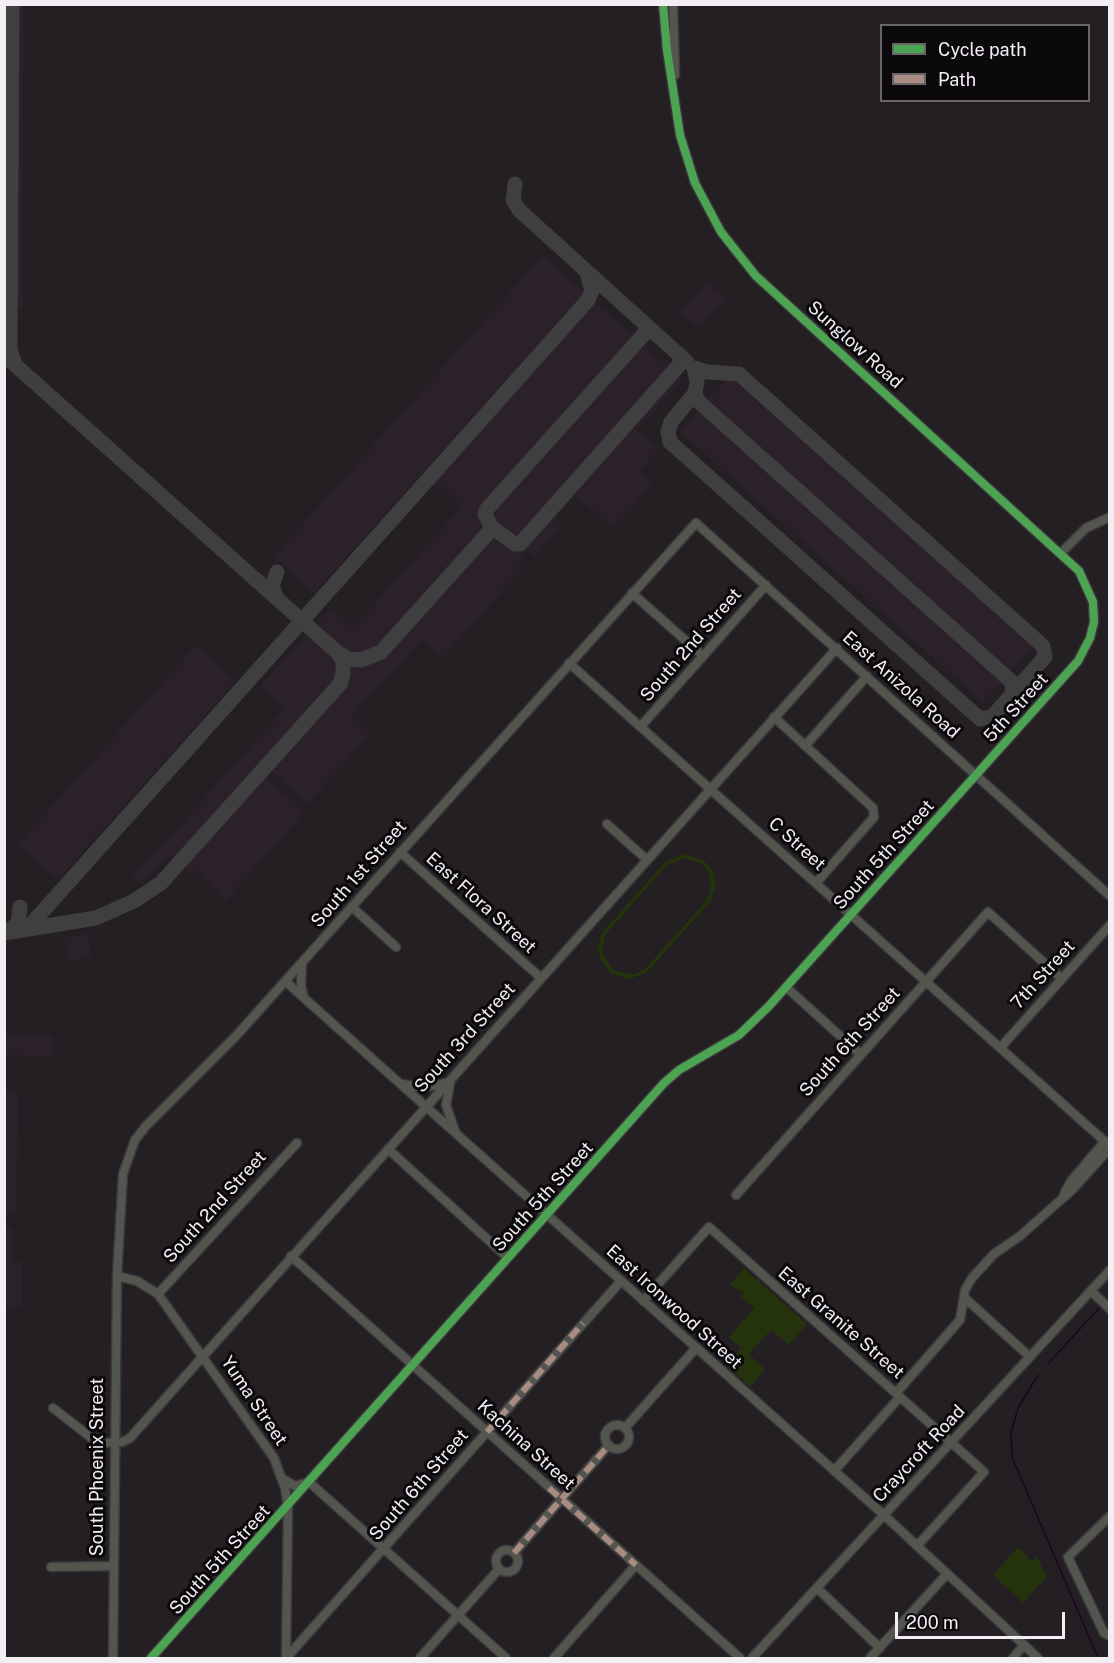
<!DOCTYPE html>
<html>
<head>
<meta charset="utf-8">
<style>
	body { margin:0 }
	#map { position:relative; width:1114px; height:1663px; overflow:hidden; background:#231f23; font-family:"Public Sans",sans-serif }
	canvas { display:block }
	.frame { position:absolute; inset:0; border:6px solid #f2eef3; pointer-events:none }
	.legend { position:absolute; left:880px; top:24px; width:210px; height:78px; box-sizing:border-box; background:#0b090c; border:2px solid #676568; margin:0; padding:8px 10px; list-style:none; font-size:18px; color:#f2eef3 }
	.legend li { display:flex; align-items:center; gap:12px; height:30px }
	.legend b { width:30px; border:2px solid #676568 }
	.scale { position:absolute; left:895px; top:1612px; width:170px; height:27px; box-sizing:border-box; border:3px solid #f2eef3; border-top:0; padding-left:8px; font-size:18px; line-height:21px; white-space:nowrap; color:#f2eef3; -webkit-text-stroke:4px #0b090c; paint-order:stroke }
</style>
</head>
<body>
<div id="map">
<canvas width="1114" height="1663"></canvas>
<div class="frame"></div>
<ul class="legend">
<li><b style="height:8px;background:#4ca352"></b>Cycle path</li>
<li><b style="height:8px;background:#a88b81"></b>Path</li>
</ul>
<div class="scale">200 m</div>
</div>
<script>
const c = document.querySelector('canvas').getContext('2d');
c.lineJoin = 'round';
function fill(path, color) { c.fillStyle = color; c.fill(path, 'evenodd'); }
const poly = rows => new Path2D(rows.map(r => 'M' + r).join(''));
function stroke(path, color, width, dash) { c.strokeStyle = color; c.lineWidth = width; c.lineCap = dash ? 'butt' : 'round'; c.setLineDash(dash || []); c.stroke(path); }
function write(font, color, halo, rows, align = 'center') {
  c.font = font + ' "Public Sans",sans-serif'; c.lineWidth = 6; c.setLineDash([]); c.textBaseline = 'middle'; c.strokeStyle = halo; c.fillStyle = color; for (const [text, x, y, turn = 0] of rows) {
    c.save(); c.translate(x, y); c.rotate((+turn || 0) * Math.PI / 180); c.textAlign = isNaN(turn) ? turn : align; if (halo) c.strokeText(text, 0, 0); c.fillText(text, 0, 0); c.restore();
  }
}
fill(poly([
	[4,5,23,5,22,309,5,309],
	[543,255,585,293,314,593,274,556],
	[707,281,726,298,699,329,680,312],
	[595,302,682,380,637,430,659,449,639,472,653,484,614,528,575,495,555,518,563,526,535,557,527,550,518,561,524,567,443,658,422,640,357,710,352,717,371,734,307,804,272,772,267,778,305,812,226,901,194,869,190,873,171,855,139,884,132,873,159,849,285,708,260,686,330,608,353,628,462,506,435,481],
	[729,376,1034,646,983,703,680,432],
	[196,645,236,681,58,880,18,844],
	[87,933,92,957,70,961,64,938],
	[5,1036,53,1036,53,1057,5,1055],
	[18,1091,17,1214,5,1213,5,1092],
	[4,1228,12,1228,12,1261,22,1262,22,1307,5,1307]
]), '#2a212b');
fill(poly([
	[685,854,703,860,712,869,716,885,711,901,646,973,629,979,611,974,600,959,598,947,601,934,665,862],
	[684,858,702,864,709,873,711,889,707,900,644,970,632,975,613,970,602,953,605,935,666,866],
	[744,1268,807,1324,789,1345,771,1330,749,1354,765,1369,750,1387,726,1365,741,1348,729,1337,754,1308,741,1297,744,1293,730,1285],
	[1016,1549,1020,1549,1032,1561,1037,1557,1047,1577,1023,1603,993,1575]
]), '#24330c');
stroke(poly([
	[1109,1297,1110,1296],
	[1048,1364,1099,1308],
	[1038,1375,1018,1408,1011,1433,1012,1457,1098,1658]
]), '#1e0422', 1.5);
stroke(poly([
	[12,4,10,349,15,364],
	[515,184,513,200,519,210,687,362],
	[4,355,338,653,348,659,361,660,381,652,489,532,491,526,485,514,487,509,645,333,645,324],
	[694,368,707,372,739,374,1043,646,1045,657,992,717,980,719,670,442,668,432,671,422,695,393,697,382,694,368],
	[695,393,698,401,1012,682,1013,694],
	[489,532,494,529,515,544,520,544,680,364,680,355],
	[277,572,272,586,277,599],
	[20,930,29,926,43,911,588,300,592,291,587,272],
	[7,932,18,923,20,907],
	[4,933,96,918,134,901,161,883,340,684,343,674,343,661,338,653]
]), '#403f40', 15);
const minor = poly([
	[673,4,675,75],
	[1061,553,1086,528,1110,517],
	[632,593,703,656],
	[569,663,1110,1146],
	[774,717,873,808,874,817,816,883],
	[641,726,766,585],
	[805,746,867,676],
	[607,824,646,859],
	[400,852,541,978],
	[352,907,396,947],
	[302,963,301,986,304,998],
	[285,981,885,1516,1038,1658],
	[786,987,860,1054],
	[1001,1047,1110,925],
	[450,1083,446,1105,455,1131],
	[403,1084,423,1088,446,1083],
	[388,1149,508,1258],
	[1064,1194,1071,1181,1105,1141],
	[736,1195,988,912,1062,979],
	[291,1256,740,1658],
	[117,1276,137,1281,158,1294,274,1458,285,1488,288,1506,286,1658],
	[1091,1291,1110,1309],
	[158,1294,297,1143],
	[966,1299,1030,1357],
	[643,1301,709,1227,963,1453,984,1472,917,1546],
	[896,1393,960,1320,965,1290,972,1278,994,1254,1020,1236,1072,1190,1110,1148],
	[53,1408,98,1443,122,1442,130,1438,837,648],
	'605 1437a12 12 0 1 1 24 0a12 12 0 1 1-24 0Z',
	[625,1428,696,1348],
	[834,1471,900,1397],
	[283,1479,295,1486,309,1482,506,1658],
	[1110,1516,1068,1557,1104,1633,1110,1636],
	'496 1561a11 11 0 1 1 22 0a11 11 0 1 1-22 0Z',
	[514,1553,609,1445],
	[51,1567,113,1566],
	[818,1589,880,1648],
	[287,1657,621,1281],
	[113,1658,117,1276,123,1174,135,1140,146,1126,236,1036,696,523,1110,896],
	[151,1658,664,1083,679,1070,739,1035,769,1006,1078,661,1090,638,1094,622,1093,602,1079,571,756,276,721,232,695,183,680,135,667,50,663,4],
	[420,1658,499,1569],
	[554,1658,636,1565],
	[752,1658,1110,1270],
	[870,1658,947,1574],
	[1013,1658,1024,1645]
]);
stroke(minor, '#3b393b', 11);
stroke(minor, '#53554f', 8);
stroke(poly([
	[487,1432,583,1323],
	[549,1488,636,1565],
	[514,1553,609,1445]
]), '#a88b81', 6, [12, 6]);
stroke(poly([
	[151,1658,664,1083,679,1070,739,1035,769,1006,1078,661,1090,638,1094,622,1093,602,1079,571,756,276,721,232,695,183,680,135,667,50,663,4]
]), '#4ca352', 8);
write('18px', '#f2eef3', '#0b090c', [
	["Sunglow Road",855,345,42],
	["South 2nd Street",691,645,-49],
	["East Anizola Road",901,685,42],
	["5th Street",1016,708,-48],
	["C Street",797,844,42],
	["South 5th Street",884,855,-48],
	["South 1st Street",359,874,-49],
	["East Flora Street",481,903,42],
	["7th Street",1043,975,-48],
	["South 3rd Street",465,1038,-48],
	["South 6th Street",850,1042,-48],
	["South 5th Street",543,1197,-48],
	["South 2nd Street",215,1207,-48],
	["East Ironwood Street",674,1307,42],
	["East Granite Street",841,1323,41],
	["Yuma Street",254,1401,56],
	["Kachina Street",526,1445,42],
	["Craycroft Road",919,1454,-47],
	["South Phoenix Street",97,1467,-90],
	["South 6th Street",419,1485,-49],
	["South 5th Street",220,1560,-48]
]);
</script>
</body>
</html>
